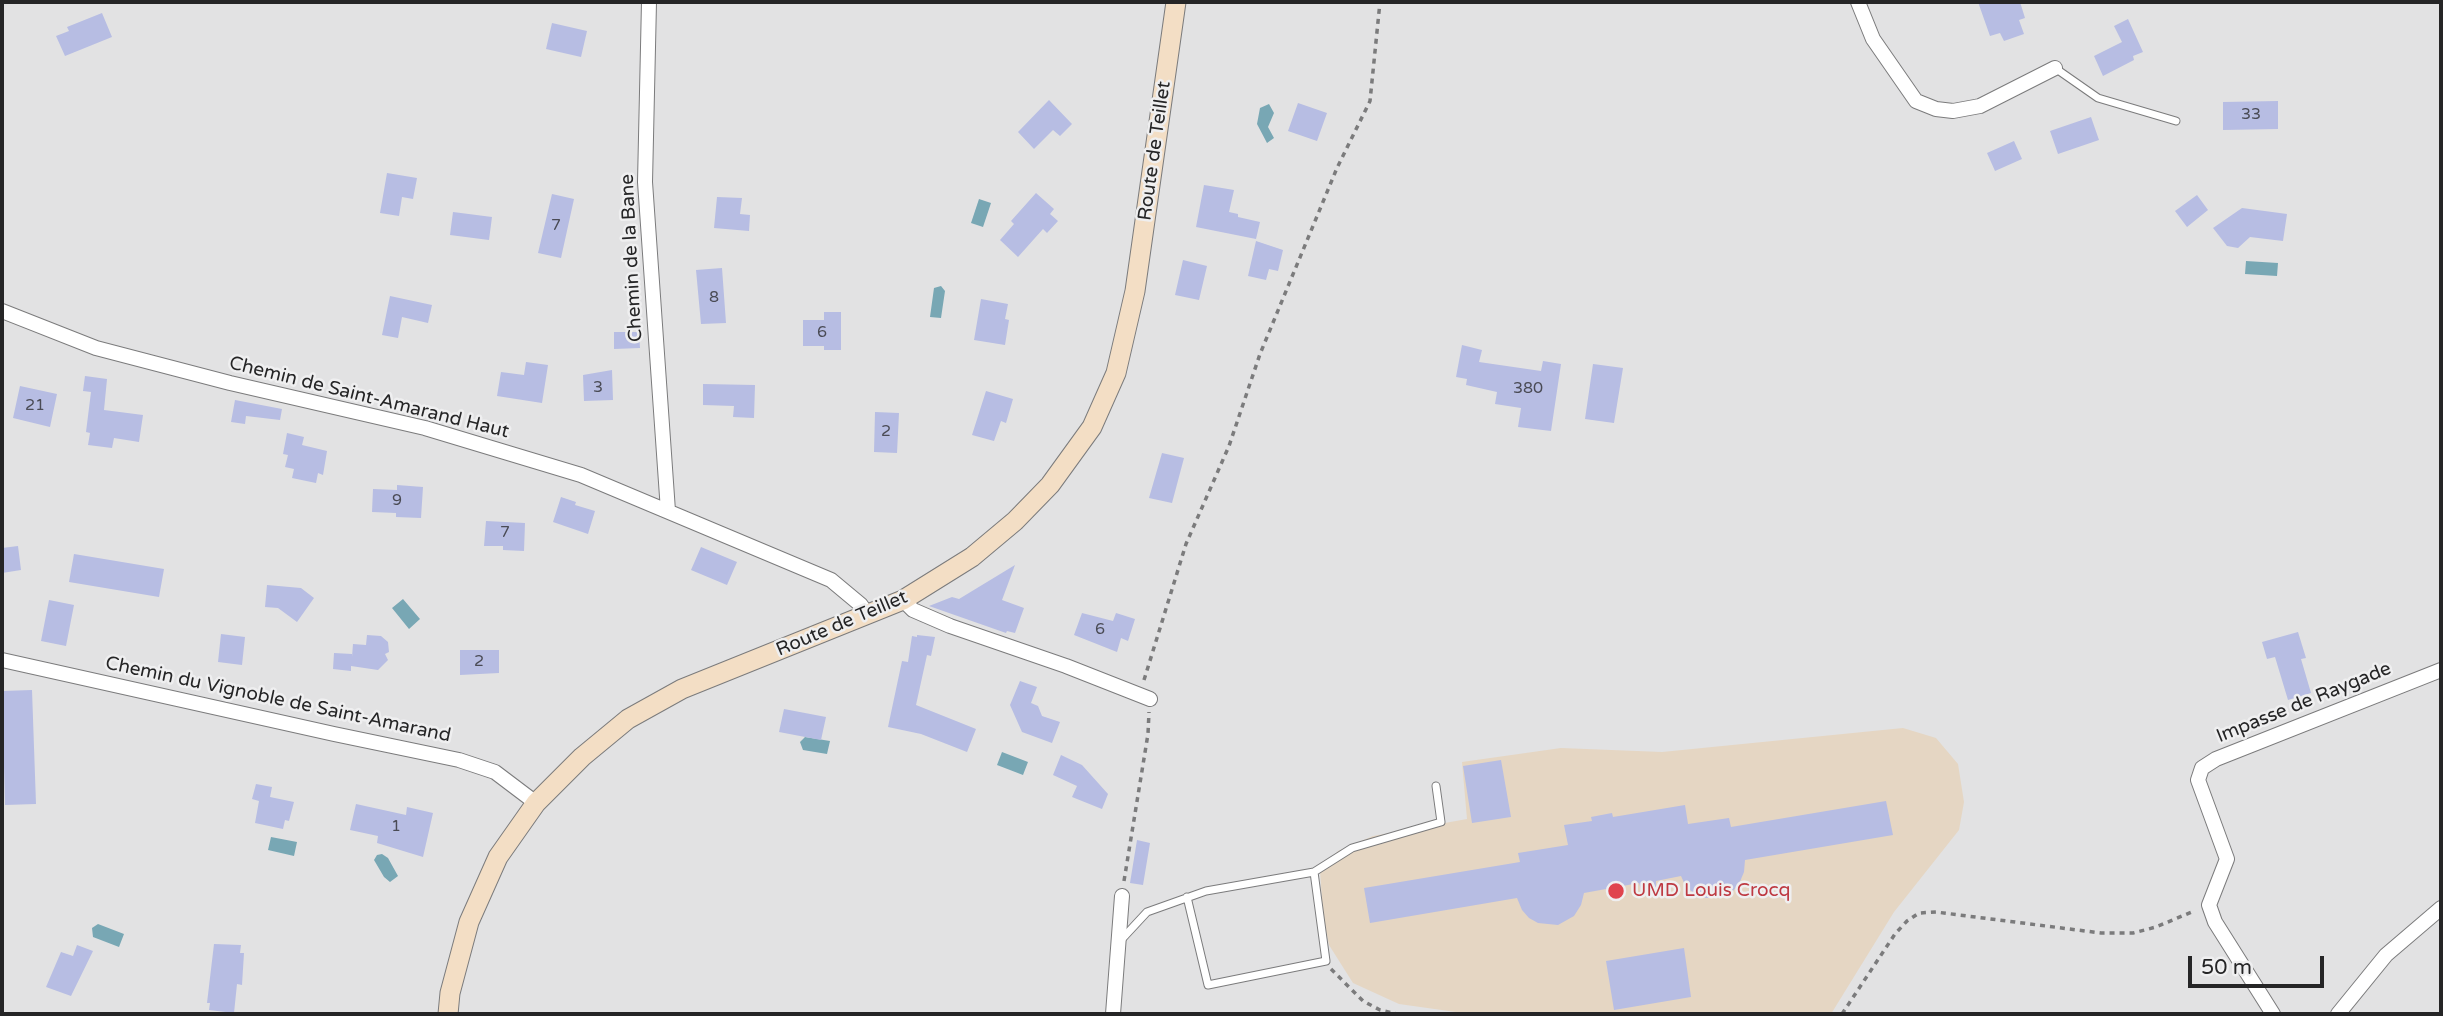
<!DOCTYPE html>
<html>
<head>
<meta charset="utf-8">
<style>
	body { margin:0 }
	#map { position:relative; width:2443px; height:1016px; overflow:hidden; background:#e2e2e3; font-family:"Varela Round",sans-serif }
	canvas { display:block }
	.frame { position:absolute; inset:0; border:4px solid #252526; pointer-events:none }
	.scale { position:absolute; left:2188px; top:956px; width:136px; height:32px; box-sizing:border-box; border:4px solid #252526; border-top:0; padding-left:9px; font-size:21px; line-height:24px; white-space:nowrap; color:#252526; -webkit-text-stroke:5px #efeff0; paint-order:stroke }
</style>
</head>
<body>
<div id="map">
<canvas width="2443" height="1016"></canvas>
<div class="frame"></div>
<div class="scale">50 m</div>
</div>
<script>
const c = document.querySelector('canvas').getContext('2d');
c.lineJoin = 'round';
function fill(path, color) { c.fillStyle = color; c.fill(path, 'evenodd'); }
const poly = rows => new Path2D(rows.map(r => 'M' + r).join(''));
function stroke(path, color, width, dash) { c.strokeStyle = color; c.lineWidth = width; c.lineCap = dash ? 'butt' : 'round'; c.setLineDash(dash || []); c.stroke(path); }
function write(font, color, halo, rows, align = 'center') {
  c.font = font + ' "Varela Round",sans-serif'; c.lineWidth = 5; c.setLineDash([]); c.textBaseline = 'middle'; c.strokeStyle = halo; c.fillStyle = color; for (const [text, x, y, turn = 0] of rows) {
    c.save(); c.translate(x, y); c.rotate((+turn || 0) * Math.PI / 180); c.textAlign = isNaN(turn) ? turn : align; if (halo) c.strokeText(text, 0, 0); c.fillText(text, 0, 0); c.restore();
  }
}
fill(poly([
	[1903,728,1936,738,1958,764,1964,802,1959,830,1894,912,1831,1014,1470,1014,1399,1004,1353,983,1329,945,1323,916,1320,870,1338,851,1373,836,1467,819,1462,762,1561,748,1662,752]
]), '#e5d6c3');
fill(poly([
	[1269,104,1274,113,1268,127,1274,138,1267,143,1257,124,1260,108],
	[979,199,991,203,983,227,971,223],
	[2246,261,2278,263,2277,276,2245,274],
	[941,286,945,291,941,318,930,317,934,288],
	[403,599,420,619,409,629,392,608],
	[805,737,830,741,827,754,803,750,800,742],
	[1002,752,1028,762,1023,775,997,765],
	[271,837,297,842,294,856,268,850],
	[382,854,388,858,398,876,390,882,384,877,374,860,377,855],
	[98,924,124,934,119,947,93,937,92,928]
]), '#78a7b4');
fill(poly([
	[1978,2,2020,2,2025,18,2019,20,2024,34,2004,41,2000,33,1990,36],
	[102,13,112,37,65,56,56,36,69,31,67,27],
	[2128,19,2143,52,2133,56,2134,60,2103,76,2094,56,2122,42,2114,26],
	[552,23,587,31,581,57,546,49],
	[1049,100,1072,124,1060,136,1053,130,1034,149,1018,132],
	[2278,101,2278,129,2223,130,2223,102],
	[1298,103,1327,113,1317,141,1288,131],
	[2091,117,2099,140,2058,154,2050,131],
	[2014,141,2022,159,1995,171,1987,153],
	[387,173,417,178,413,199,402,197,399,216,380,213],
	[1204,185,1234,190,1229,212,1238,214,1238,217,1260,222,1256,239,1196,227],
	[1036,193,1054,209,1050,214,1058,221,1047,233,1043,229,1018,257,1000,240,1014,224,1011,221],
	[552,194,574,199,561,258,538,253],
	[2197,195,2208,210,2187,227,2175,211],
	[717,197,742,198,740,214,750,215,749,231,714,228],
	[2242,208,2287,214,2283,241,2250,237,2238,248,2227,246,2213,228],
	[453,212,492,217,489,240,450,235],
	[1256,241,1283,250,1278,271,1269,269,1266,280,1248,276],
	[1183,260,1207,266,1199,300,1175,295],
	[722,268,726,323,701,324,696,270],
	[390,296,432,305,428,323,402,317,398,338,382,335],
	[981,299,1008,304,1005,319,1009,320,1005,345,974,340],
	[824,312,841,312,841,350,824,350,824,346,803,346,803,320,824,320],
	[614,332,639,332,640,348,614,349],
	[1462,345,1482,350,1479,362,1541,371,1543,361,1561,364,1551,431,1518,427,1521,408,1495,404,1497,392,1466,385,1467,379,1456,377],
	[526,362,548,365,542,403,497,396,501,372,524,375],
	[1593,364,1623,368,1614,423,1585,419],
	[612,370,613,400,584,401,583,375],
	[85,376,107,379,104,410,143,415,139,442,114,438,112,448,88,445,90,433,86,432,91,392,83,391],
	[703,384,755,385,754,418,733,417,734,406,703,405],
	[20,386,57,394,50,427,13,418],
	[986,391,1013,399,1006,423,1001,421,994,441,972,435],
	[235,400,282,409,280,420,246,416,245,424,231,422],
	[875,412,899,413,897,453,874,452],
	[287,433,304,437,302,445,327,451,323,475,318,473,316,483,292,478,294,469,285,467,288,455,283,454],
	[1162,453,1184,458,1172,503,1149,498],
	[397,485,423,487,421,518,396,517,396,513,372,512,373,489,397,490],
	[561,497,576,502,575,505,595,511,588,534,553,522],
	[486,521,525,523,524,551,503,550,503,546,484,546],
	[18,546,21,570,2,573,2,548],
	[701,547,737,562,727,585,691,570],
	[74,554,164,569,159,597,69,582],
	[1015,565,1002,600,1024,608,1015,633,1007,631,1006,633,929,606,952,597,959,599],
	[267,585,301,588,314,598,297,622,278,608,265,607],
	[49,600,74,605,66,646,41,641],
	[1082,613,1113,621,1116,613,1135,619,1128,641,1121,638,1117,652,1074,635],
	[2298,632,2306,658,2301,659,2311,693,2288,700,2275,657,2267,659,2262,642],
	[221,634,245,637,242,665,218,662],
	[367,635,381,636,388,642,389,652,385,654,388,660,378,670,351,666,351,671,333,669,334,653,352,654,352,657,353,644,366,645],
	[917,635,935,637,931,656,927,655,916,705,976,729,967,752,921,734,888,727,902,661,908,662,912,636,917,637],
	[460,650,499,650,499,673,460,675],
	[1020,681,1037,687,1031,703,1038,706,1042,716,1060,722,1052,743,1022,732,1010,705],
	[32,690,36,804,5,805,2,691],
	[784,709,826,717,821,740,779,732],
	[1061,755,1082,765,1108,794,1102,809,1072,797,1077,786,1053,775],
	[1501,760,1511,817,1472,823,1463,766],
	[256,784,272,787,270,797,294,802,289,821,285,820,283,829,255,823,259,801,252,799],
	[1886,801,1893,835,1745,860,1744,872,1739,884,1731,893,1718,898,1706,898,1695,894,1686,887,1681,876,1656,881,1656,888,1641,890,1639,883,1584,893,1581,905,1574,916,1558,925,1538,923,1529,918,1522,910,1517,898,1370,923,1364,888,1520,862,1518,853,1568,845,1564,825,1592,821,1591,817,1612,813,1613,817,1685,805,1688,824,1729,818,1731,827],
	[356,804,406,815,407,807,433,813,423,857,377,843,378,836,350,830],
	[1137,840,1150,843,1143,885,1130,883],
	[214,944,241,945,240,953,244,953,242,985,237,984,234,1013,209,1010,210,1003,207,1003],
	[77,945,93,951,71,996,46,987,61,952,73,956],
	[1684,948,1691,997,1614,1010,1606,961]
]), '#b7bde3');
const service = poly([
	[2055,68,2098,98,2176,121],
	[1187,897,1208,985,1326,961,1314,872],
	[1121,940,1147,912,1206,891,1314,872,1352,848,1441,822,1436,786]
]);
const minor = poly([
	[649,2,645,182,668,511],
	[1858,2,1873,39,1916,101,1936,109,1953,111,1980,106,2055,68],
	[2,311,96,348,230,383,425,428,581,475,831,580,861,605,868,615],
	[903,600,913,610,950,626,1066,666,1150,699],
	[2,660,334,734,459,760,495,772,536,803],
	[1113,1014,1122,896],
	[2273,1014,2215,922,2209,905,2227,859,2198,780,2202,768,2216,759,2441,670],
	[2338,1014,2386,955,2441,908]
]);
const secondary = poly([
	[448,1014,450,993,469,922,498,857,536,803,582,757,628,719,682,689,903,600,972,557,1015,521,1050,485,1092,427,1116,373,1135,291,1176,2]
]);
stroke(service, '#7b7b7c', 9);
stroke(minor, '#7b7b7c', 16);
stroke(secondary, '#7b7b7c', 21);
stroke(poly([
	[1144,680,1186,544,1229,446,1260,354,1337,168,1370,101,1380,2],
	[1124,881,1148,734,1149,712],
	[1331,969,1363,1001,1380,1010,1397,1014],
	[1842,1014,1895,934,1907,921,1919,913,1936,912,2101,933,2133,933,2156,927,2194,911]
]), '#7b7b7c', 3.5, [5, 5]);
stroke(service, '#fff', 7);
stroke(minor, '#fff', 14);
stroke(secondary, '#f3dec5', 19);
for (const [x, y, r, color] of [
	[1616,891,9,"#e0444e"]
]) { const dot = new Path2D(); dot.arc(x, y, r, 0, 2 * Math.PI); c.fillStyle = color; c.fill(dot); stroke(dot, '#efeff0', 2.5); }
write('16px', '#4a4b55', null, [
	["33",2251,115],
	["7",556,226],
	["8",714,298],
	["6",822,333],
	["3",598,388],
	["380",1528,389],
	["21",35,406],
	["2",886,432],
	["9",397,501],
	["7",505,533],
	["6",1100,630],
	["2",479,662],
	["1",396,827]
]);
write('19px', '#252526', '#efeff0', [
	["Route de Teillet",1155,151,-82],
	["Chemin de la Bane",632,258,-93],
	["Chemin de Saint-Amarand Haut",369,398,14],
	["Route de Teillet",842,624,-23],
	["Chemin du Vignoble de Saint-Amarand",278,700,12],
	["Impasse de Raygade",2304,703,-22]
]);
write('19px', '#be3a42', '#efeff0', [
	["UMD Louis Crocq",1632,891]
], 'left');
</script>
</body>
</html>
